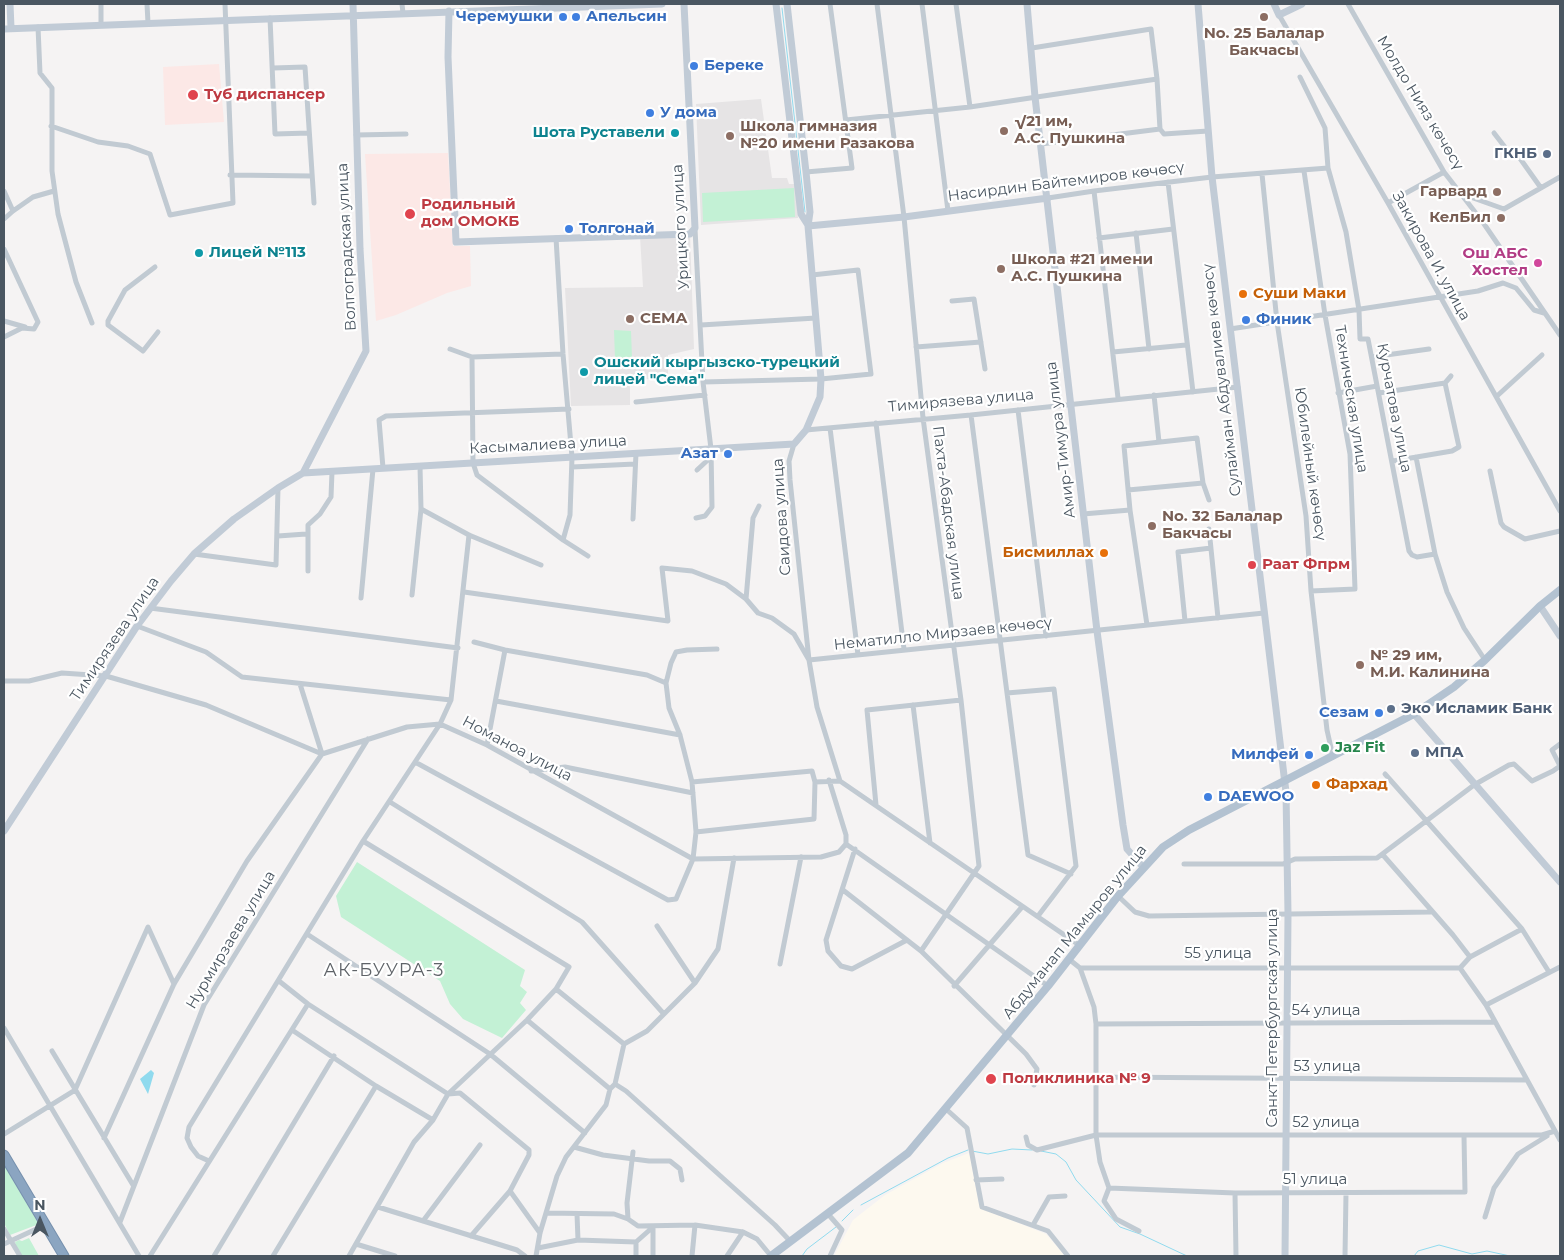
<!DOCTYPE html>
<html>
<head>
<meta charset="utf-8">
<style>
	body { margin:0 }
	#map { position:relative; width:1564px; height:1260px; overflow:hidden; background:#f5f3f3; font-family:Montserrat,sans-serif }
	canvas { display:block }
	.frame { position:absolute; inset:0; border:5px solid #4a5661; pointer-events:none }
	.north { position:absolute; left:15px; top:1195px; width:50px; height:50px; -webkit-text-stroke:4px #fff; paint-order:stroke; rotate:0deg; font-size:14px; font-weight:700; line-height:20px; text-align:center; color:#4a5661 }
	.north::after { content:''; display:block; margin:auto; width:18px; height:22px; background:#4a5661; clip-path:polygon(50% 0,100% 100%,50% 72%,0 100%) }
</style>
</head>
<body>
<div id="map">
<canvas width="1564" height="1260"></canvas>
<div class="frame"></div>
<div class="north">N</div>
</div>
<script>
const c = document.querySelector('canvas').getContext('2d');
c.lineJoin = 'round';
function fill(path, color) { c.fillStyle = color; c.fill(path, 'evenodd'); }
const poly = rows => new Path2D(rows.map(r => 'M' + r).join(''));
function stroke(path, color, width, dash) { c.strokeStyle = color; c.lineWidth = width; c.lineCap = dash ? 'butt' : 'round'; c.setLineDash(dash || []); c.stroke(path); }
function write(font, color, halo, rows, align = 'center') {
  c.font = font + ' Montserrat,sans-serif'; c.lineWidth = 4.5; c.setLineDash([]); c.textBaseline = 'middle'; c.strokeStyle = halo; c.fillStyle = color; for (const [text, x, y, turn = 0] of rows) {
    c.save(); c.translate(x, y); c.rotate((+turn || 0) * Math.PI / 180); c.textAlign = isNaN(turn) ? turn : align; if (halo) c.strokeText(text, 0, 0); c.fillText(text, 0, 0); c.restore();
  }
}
fill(poly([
	[969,1153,980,1208,1046,1234,1065,1256,834,1256,853,1220,885,1195,943,1163]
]), '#fdf9ef');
fill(poly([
	[761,99,772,178,787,178,789,184,796,184,798,218,701,225,696,104],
	[690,234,694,349,668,355,668,378,630,380,630,405,571,406,565,288,643,287,640,236]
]), '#e6e4e5');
fill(poly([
	[219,64,224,122,165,125,163,67],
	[448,153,453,246,470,246,471,286,447,293,396,315,376,321,365,154]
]), '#fce8e6');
fill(poly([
	[794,188,795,217,703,222,702,193],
	[614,330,631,331,632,358,615,359],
	[357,862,525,970,520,986,527,992,520,1003,526,1010,502,1038,463,1019,450,1004,440,981,341,917,336,896],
	[4,1165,39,1224,10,1235,4,1223],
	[29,1238,39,1256,22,1256,16,1246,15,1242,19,1240,22,1241]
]), '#c3f1d5');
fill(poly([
	[151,1070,154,1073,148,1094,140,1079]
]), '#90daee');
stroke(poly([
	[782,8,805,212],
	[972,1151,988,1154,1012,1149,1032,1150],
	[1041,1151,1056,1154,1066,1162,1076,1180,1120,1227,1140,1234,1187,1256],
	[861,1205,948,1158,968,1150],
	[842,1221,853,1210],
	[802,1256,807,1249,836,1227],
	[1414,1256,1418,1251,1439,1245,1472,1254,1487,1251,1510,1256]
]), '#90daee', 1);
const highway = poly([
	[4,1155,64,1256]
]);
stroke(highway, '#7690ad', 11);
stroke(poly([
	[101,4,101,25],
	[147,4,148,23],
	[402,4,403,13],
	[877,4,904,217,923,418,961,700,979,866,921,951],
	[922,4,948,211],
	[956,4,970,107],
	[1348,4,1444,172,1482,221,1560,335],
	[1279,15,1388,203,1560,511],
	[270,18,275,134,309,133],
	[38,27,40,73,52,88,52,171,58,214,76,282,92,323],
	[1032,48,1151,29,1157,79,1160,129,1164,134,1208,131],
	[273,68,305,67,314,203],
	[1300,77,1325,128,1328,168,1346,232,1359,310,1360,339,1368,339,1409,551,1412,555,1417,557,1435,554],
	[846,120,970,107,1157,79],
	[51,126,98,142,128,146,150,154,170,215,233,203,225,4],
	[1494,133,1511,155,1519,157,1541,188],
	[356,135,406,134],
	[1041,144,1160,129],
	[1304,171,1325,315,1350,454,1355,589,1311,591],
	[806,172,852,168,830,4],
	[1262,174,1277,322,1306,516,1311,591,1327,730,1333,757],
	[230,175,312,176],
	[1168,182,1193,392],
	[4,191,13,211,33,197,54,191],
	[1094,191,1118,398],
	[1462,194,1504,209,1560,177],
	[1048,198,1094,191,1212,177,1328,168],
	[1388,203,1444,172],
	[4,219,13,211],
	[695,229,703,382,711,449,712,507,705,516,696,518],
	[1136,233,1149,349],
	[1099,238,1173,229],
	[4,249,38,322,34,329,22,328,4,337],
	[155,267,125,290,108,321,108,325,143,351,158,332],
	[952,301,974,299,985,369],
	[4,321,25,327],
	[701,325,816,318],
	[1230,329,1478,291,1503,283,1516,288,1534,310,1544,313],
	[916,347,981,342],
	[450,349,472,357,563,354],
	[1113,352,1186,345],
	[472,357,473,463,477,475,563,540,570,515,572,457,563,354,556,238],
	[1372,357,1429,349],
	[703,382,821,379,871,374,858,270,812,275],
	[1338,393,1377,386],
	[1379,393,1445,383],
	[1154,395,1159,442],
	[1497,396,1542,355],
	[636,402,705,395],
	[1018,410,1046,636],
	[971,415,1028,855,1071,874],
	[876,423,904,649],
	[830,428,858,655],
	[806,430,971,415,1238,387],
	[794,444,789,461,790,480,809,660,817,707,840,781],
	[1416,457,1435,554,1447,592,1464,628,1485,660],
	[1393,461,1452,451,1459,447,1445,383,1451,376],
	[572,467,635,464],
	[383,468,379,420,386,416,569,409],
	[697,470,711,457],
	[1490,471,1501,523,1504,527,1525,539,1560,531],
	[1128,490,1203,483],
	[759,506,753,518,746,599,758,613,772,618,794,634,809,660,1264,613],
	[421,509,469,535,541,565],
	[1083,514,1130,510],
	[633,519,636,453],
	[1209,529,1218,618],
	[278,536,306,534],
	[563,540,588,556],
	[194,554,276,565,278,488],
	[308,571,308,525,320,514,331,497,332,472],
	[464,592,668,621,662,568,692,571,726,584,746,599],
	[412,595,421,509,420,466],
	[361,598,373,469],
	[150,608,458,648],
	[1185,621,1178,552,1211,548],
	[1147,625,1130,510,1124,446,1197,438,1203,483,1209,500],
	[137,626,206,652,242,677,451,700],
	[474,642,505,650,647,675,666,683],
	[4,681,29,681,62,673,106,676,206,705,322,754,407,727,440,724,487,745,693,859,821,857,839,852,846,844,846,835,829,780],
	[300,684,322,754],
	[1007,693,1054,689,1076,866,1038,916],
	[496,701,680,735],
	[913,705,930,843],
	[487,745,505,650],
	[415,762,668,900,676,899,693,859,696,832,692,782,680,735,669,708,666,683,671,663,676,652,687,650,717,649],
	[531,771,565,767,693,793],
	[1385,774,1522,929,1549,972],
	[692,782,812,771,815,782,840,781,1079,945],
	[390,802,582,922,663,1013],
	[876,805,867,710,961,700],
	[696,832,814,819,815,782],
	[846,844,1048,986],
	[855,849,826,940,828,951,841,966,852,969,907,940],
	[1383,855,1453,935,1470,957],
	[1184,864,1283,864,1295,859,1377,858,1474,785,1509,765,1514,764,1532,781,1553,771,1560,766,1552,750,1560,744],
	[843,890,921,951,1026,1054,1037,1069,1034,1085],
	[1118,896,1135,912,1149,916,1431,912],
	[657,926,695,983],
	[307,934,490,1054,585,1133],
	[1070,960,1080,968,1460,968],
	[780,964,801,857],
	[1080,968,1094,1007,1096,1024,1096,1135,1100,1162,1109,1188,1104,1201,1116,1219,1139,1231],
	[1460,968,1486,1005,1560,1140],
	[1460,968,1470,957,1522,929],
	[279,981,308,1004,448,1094,460,1093,529,1150,529,1155,510,1191,540,1233],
	[954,986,1022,907],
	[556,989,624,1044],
	[1486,1005,1560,967],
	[527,1020,610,1089],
	[1096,1024,1495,1022],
	[4,1028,139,1256],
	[292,1030,376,1086,433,1120],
	[52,1051,133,1185],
	[1097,1077,1527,1080],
	[615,1084,626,1091,775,1225,791,1242],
	[946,1109,967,1128,982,1207,1048,1231,1068,1256],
	[4,1134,75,1090,148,927,174,984],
	[1026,1137,1028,1145,1037,1150,1096,1135,1542,1135,1555,1131],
	[104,1138,174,984,247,861,322,754],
	[574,1147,603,1155,649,1161,670,1161,680,1169,682,1180],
	[633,1152,627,1203,628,1219,638,1226,695,1225,743,1232,757,1239,771,1256],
	[209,1161,198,1156,191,1147,187,1138,189,1127,363,841,440,724,451,700,469,535],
	[976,1180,1002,1179],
	[1109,1188,1235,1193,1465,1192,1464,1136],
	[1235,1193,1236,1256],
	[378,1207,517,1250,525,1256],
	[546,1213,614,1214,628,1219],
	[577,1214,578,1240],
	[828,1214,842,1230,830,1256],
	[1485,1217,1494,1188,1518,1154,1547,1136],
	[423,1221,480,1145],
	[120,1222,204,1005,368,739],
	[1033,1225,1049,1197,1065,1196],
	[4,1229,20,1256],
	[471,1236,510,1191],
	[636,1242,636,1256],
	[4,1244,45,1225],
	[356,1244,395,1256],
	[538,1248,578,1240,636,1242,653,1227],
	[150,1256,308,1004],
	[214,1256,334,1056],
	[273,1256,376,1086],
	[349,1256,414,1142,433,1120,448,1094,527,1020,556,989,569,967,363,841],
	[536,1256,540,1233,557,1176,566,1157,606,1105,610,1089,615,1084,624,1044,647,1031,695,983,718,949,734,858],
	[653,1256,653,1227],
	[692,1256,695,1225],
	[727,1256,743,1232],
	[1345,1256,1346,1193]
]), '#c1cad2', 5);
stroke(poly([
	[10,4,11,28],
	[776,4,801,214,808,225],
	[1027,4,1035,97,1097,631,1123,825,1127,849,1143,867],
	[1198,4,1212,177,1286,792,1288,914,1285,1256],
	[1274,4,1279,15,1302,4],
	[449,11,448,57,456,242,690,234,695,228,684,4],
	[4,29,662,4],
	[808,226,904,217,1048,198],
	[303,473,366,351,360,249,353,4],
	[1540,606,1560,636],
	[1414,714,1560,882],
	[4,831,137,626,171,581,194,554,234,519,278,488,303,473,794,444,806,430,820,397,821,379,808,226,810,212,806,172,787,4]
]), '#c1cbd6', 7);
stroke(poly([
	[771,1256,908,1153,1048,986,1118,896,1163,847,1189,830,1414,714,1454,687,1485,660,1540,606,1560,590]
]), '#b3c2d1', 8);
stroke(highway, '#8ba5c1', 9);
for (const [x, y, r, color] of [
	[563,17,5,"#3f7fe0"],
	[576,17,5,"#3f7fe0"],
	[1264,17,5,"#8d6e63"],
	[694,66,5,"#3f7fe0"],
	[193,95,6,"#e0444e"],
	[650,113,5,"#3f7fe0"],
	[1004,131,5,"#8d6e63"],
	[675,133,5,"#0f9aa8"],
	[730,136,5,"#8d6e63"],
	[1547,154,5,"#5c6f8a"],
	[1497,192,5,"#8d6e63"],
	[410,214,6,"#e0444e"],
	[1501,218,5,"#8d6e63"],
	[569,229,5,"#3f7fe0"],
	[199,253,5,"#0f9aa8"],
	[1538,263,5,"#d1479c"],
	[1001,269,5,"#8d6e63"],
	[1243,294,5,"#e8710a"],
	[630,319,5,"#8d6e63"],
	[1246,320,5,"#3f7fe0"],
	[584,372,5,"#0f9aa8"],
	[728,454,5,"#3f7fe0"],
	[1152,526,5,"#8d6e63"],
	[1104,553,5,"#e8710a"],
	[1252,565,5,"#e0444e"],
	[1360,665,5,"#8d6e63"],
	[1391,709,5,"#5c6f8a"],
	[1379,713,5,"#3f7fe0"],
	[1325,748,5,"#2e9e5b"],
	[1415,753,5,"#5c6f8a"],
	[1309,755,5,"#3f7fe0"],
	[1316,785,5,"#e8710a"],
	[1208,797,5,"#3f7fe0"],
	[991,1079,6,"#e0444e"]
]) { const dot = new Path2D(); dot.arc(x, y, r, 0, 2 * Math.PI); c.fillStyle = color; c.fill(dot); stroke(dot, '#fff', 2); }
write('bold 15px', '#366cbe', '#fff', [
	["Черемушки",553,17,"right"],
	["Апельсин",586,17],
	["Береке",704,66],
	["У дома",660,113],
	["Толгонай",579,229],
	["Финик",1256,320],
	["Азат",718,454,"right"],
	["Сезам",1369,713,"right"],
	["Милфей",1299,755,"right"],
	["DAEWOO",1218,797]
], 'left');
write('bold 15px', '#785e54', '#fff', [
	["No. 25 Балалар",1264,34,"center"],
	["Бакчасы",1264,51,"center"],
	["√21 им,",1014,122],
	["А.С. Пушкина",1014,139],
	["Школа гимназия",740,127],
	["№20 имени Разакова",740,144],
	["Гарвард",1487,192,"right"],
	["КелБил",1491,218,"right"],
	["Школа #21 имени",1011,260],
	["А.С. Пушкина",1011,277],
	["СЕМА",640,319],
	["No. 32 Балалар",1162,517],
	["Бакчасы",1162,534],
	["№ 29 им,",1370,656],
	["М.И. Калинина",1370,673]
], 'left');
write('bold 15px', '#be3a42', '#fff', [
	["Туб диспансер",204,95],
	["Родильный",421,205],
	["дом ОМОКБ",421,222],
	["Раат Фпрм",1262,565],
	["Поликлиника № 9",1002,1079]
], 'left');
write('15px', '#4a5661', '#fff', [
	["Молдо Нияз көчөсү",1420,103,59],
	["Насирдин Байтемиров көчөсү",1066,182,-7],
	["Урицкого улица",681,227,-93],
	["Волгоградская улица",347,247,-93],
	["Закирова И. улица",1431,256,61],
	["Сулайман Абдувалиев көчөсү",1222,380,-97],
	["Техническая улица",1351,399,81],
	["Тимирязева улица",961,401,-5],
	["Курчатова улица",1394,408,79],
	["Амир-Тимура улица",1061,440,-97],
	["Касымалиева улица",548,445,-3],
	["Юбилейный көчөсү",1310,464,82],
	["Пахта-Абадская улица",948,513,83],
	["Саидова улица",782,517,-94],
	["Нематилло Мирзаев көчөсү",943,634,-6],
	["Тимирязева улица",115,639,-56],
	["Номаноа улица",517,749,28],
	["Абдуманап Мамыров улица",1075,932,-51],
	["Нурмирзаева улица",231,940,-59],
	["55 улица",1218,954],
	["54 улица",1326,1011],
	["Санкт-Петербургская улица",1273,1018,-90],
	["53 улица",1327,1067],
	["52 улица",1326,1123],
	["51 улица",1315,1180]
]);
write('bold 15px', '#0d838f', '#fff', [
	["Шота Руставели",665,133,"right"],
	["Лицей №113",209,253],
	["Ошский кыргызско-турецкий",594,363],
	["лицей \"Сема\"",594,380]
], 'left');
write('bold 15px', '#4e5e75', '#fff', [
	["ГКНБ",1537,154,"right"],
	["Эко Исламик Банк",1401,709],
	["МПА",1425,753]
], 'left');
write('bold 15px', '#b23c85', '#fff', [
	["Ош АБС",1528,254],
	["Хостел",1528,271]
], 'right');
write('bold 15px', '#c56008', '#fff', [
	["Суши Маки",1253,294],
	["Бисмиллах",1094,553,"right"],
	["Фархад",1326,785]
], 'left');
write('bold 15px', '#27864d', '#fff', [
	["Jaz Fit",1335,748]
], 'left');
c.letterSpacing = '1px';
write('18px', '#5f6368', '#fff', [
	["АК-БУУРА-3",384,971]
]);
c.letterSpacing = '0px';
</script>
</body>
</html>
